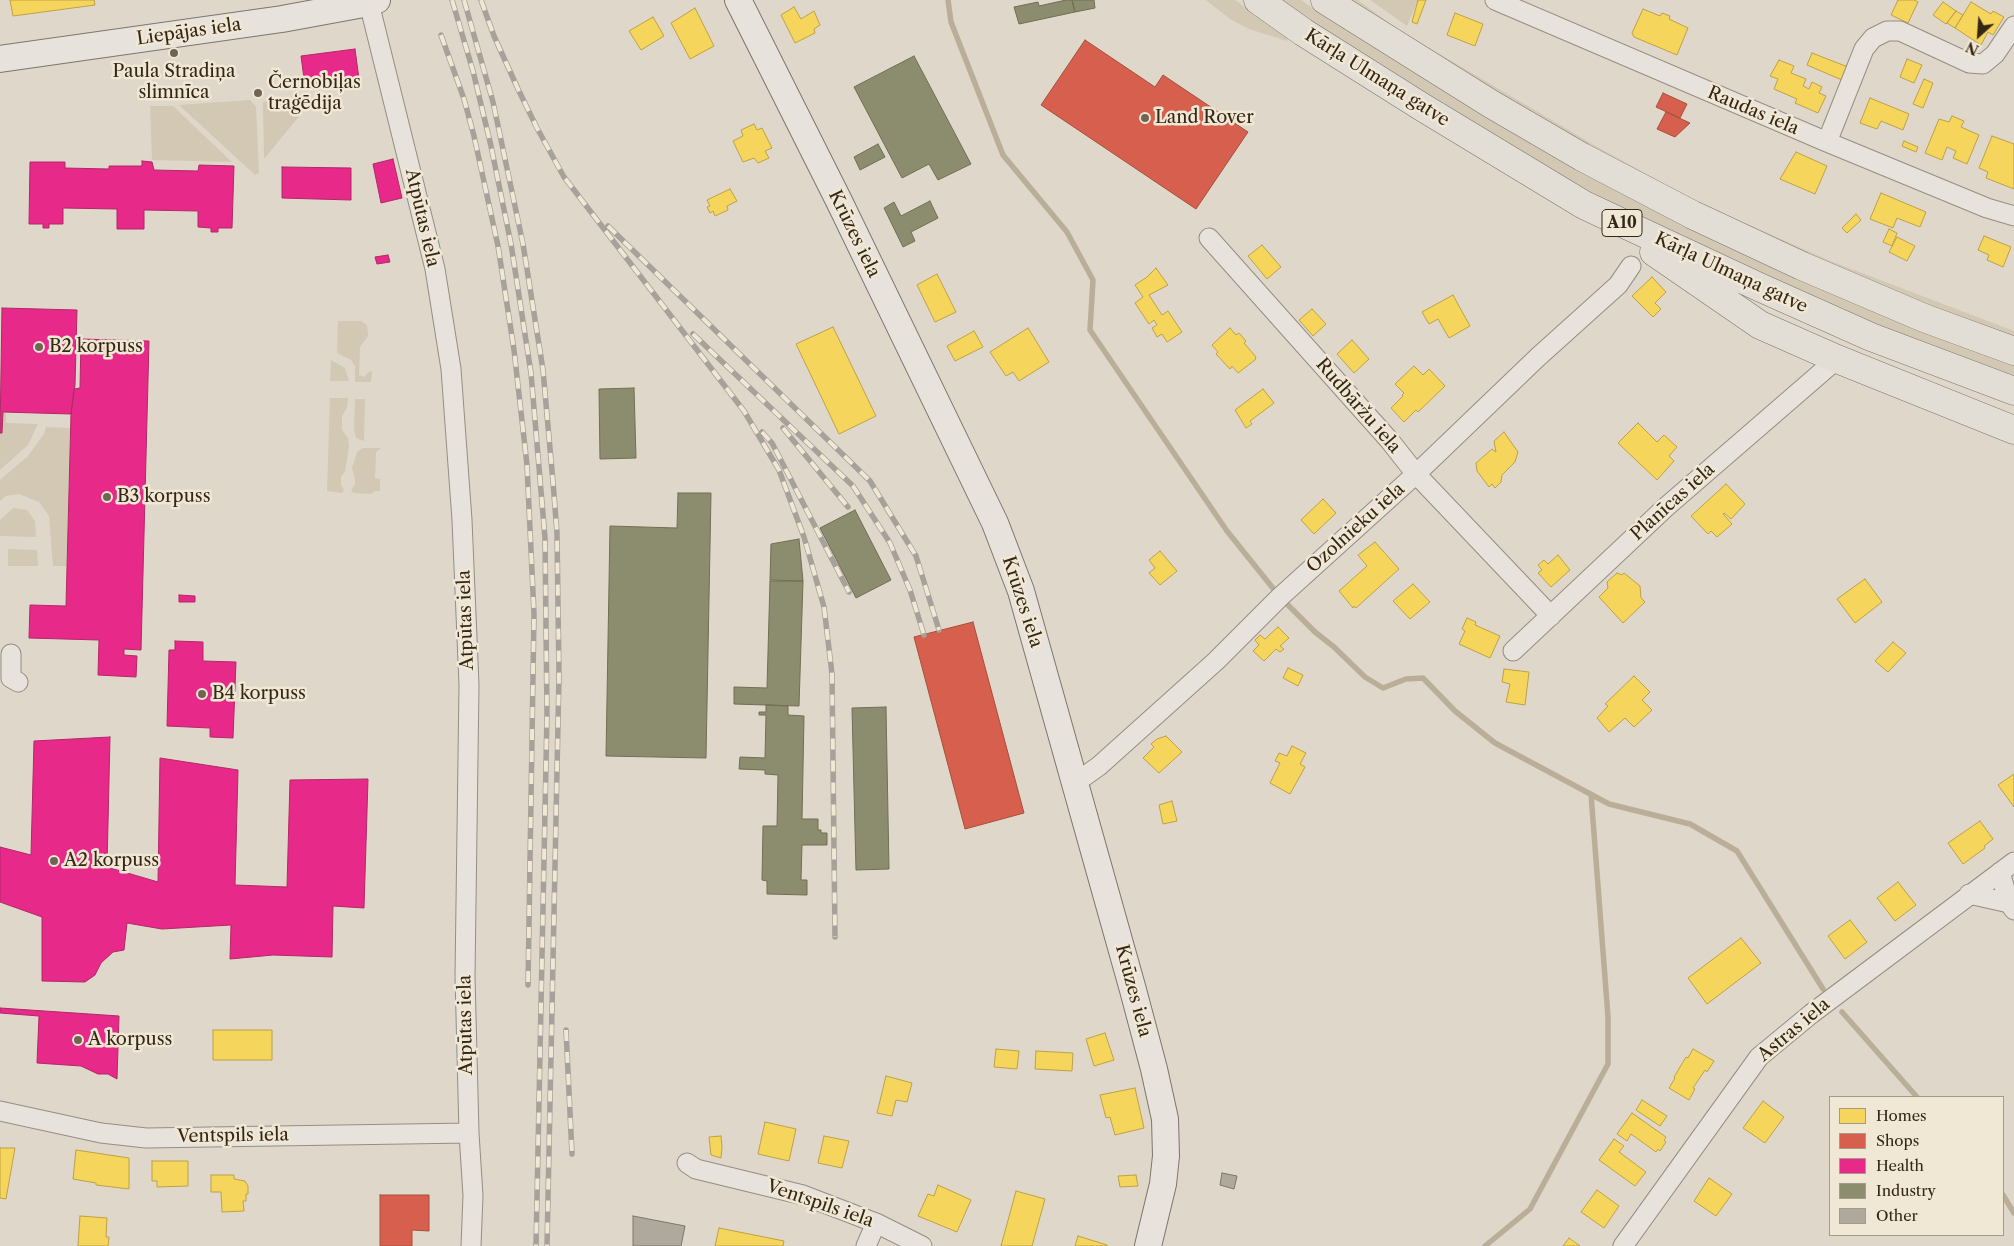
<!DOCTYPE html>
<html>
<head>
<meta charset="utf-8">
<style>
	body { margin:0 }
	#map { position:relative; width:2014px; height:1246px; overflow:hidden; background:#dfd7c9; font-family:"Libre Caslon Text",serif }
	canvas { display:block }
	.legend { position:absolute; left:1829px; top:1096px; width:175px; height:140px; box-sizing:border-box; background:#f1e7d5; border:1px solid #a69a88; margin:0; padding:6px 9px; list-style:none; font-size:15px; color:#352715 }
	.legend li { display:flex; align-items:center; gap:10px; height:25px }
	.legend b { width:25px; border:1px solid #a69a88 }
	.north { position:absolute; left:1954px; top:10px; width:50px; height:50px; -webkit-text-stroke:4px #f1e7d5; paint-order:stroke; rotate:206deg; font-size:14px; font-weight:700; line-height:20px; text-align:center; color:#352715 }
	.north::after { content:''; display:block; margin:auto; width:18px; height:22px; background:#352715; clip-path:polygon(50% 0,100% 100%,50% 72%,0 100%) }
</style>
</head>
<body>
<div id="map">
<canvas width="2014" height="1246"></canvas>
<ul class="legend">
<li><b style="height:14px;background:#f6d55c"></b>Homes</li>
<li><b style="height:14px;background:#d6604d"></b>Shops</li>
<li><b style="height:14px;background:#e7298a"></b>Health</li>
<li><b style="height:14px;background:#8c8c6e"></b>Industry</li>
<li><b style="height:14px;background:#afa89d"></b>Other</li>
</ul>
<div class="north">N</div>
</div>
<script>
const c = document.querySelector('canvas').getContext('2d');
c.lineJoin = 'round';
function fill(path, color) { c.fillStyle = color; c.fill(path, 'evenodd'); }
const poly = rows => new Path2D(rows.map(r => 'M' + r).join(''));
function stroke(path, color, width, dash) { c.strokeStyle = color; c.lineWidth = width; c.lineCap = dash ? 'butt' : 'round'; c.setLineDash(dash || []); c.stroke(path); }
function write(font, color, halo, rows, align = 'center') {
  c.font = font + ' "Libre Caslon Text",serif'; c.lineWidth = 5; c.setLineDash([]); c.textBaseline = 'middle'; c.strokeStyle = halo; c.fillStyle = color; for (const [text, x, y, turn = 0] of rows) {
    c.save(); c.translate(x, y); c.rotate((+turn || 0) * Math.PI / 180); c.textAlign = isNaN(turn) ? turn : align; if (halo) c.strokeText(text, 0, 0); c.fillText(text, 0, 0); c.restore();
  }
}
fill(poly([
	[1206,0,1235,0,1288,38,1287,41,1249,29,1230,19],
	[1277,0,1301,0,1320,13,2014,364,2014,378,1837,309,1613,204,1496,140],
	[1347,0,1358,0,1399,30,1594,145,1697,202,1833,262,2014,331,2014,338,1818,262,1695,204,1525,111],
	[1370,0,1418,0,1407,26],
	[311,97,310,103,264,159,263,103,270,99],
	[250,100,256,107,259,173,255,175,179,105],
	[150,106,173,106,232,162,152,160],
	[338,321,361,321,367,325,368,336,360,347,359,375,364,377,370,371,372,372,371,382,355,382,355,366,351,360,337,353],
	[331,360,345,368,349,381,330,381],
	[330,398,348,398,347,408,342,416,342,430,348,438,349,447,345,471,341,477,341,484,344,490,342,493,327,491],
	[355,399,365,399,364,441,356,438,354,429],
	[0,413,6,413,6,423,38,424,28,445,0,470],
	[46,427,70,428,67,566,53,566,49,516,39,502,19,494,6,496,0,501,0,480,28,456,44,434],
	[363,448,381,448,376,452,375,478,380,479,380,491,375,491,371,494,354,493,351,491,355,484,355,479,352,468,357,452],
	[13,508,27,510,35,521,36,537,0,536,0,520],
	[8,549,37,550,38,566,8,566]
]), '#d3c8b4');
const homes = poly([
	[10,0,94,0,95,5,13,16,10,0],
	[1418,0,1426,0,1417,24,1412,22,1418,0],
	[1898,0,1914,0,1918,2,1908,23,1891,15,1898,0],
	[1943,2,1956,11,1946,24,1933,15,1943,2],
	[1971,2,1991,14,1993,11,2004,17,1993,35,1988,32,1981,45,1955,28,1971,2],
	[794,7,801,19,814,11,820,25,814,29,815,33,795,43,781,15,794,7],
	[695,8,714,46,690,59,671,23,695,8],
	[1643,9,1660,16,1662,13,1670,16,1669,19,1688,28,1677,55,1634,37,1632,33,1643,9],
	[1956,11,1963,15,1955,28,1947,23,1956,11],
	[1455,13,1483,24,1475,46,1447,35,1455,13],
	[653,17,664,36,641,50,629,31,653,17],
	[1812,53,1848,67,1842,80,1807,65,1812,53],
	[1907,59,1922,65,1914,83,1900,77,1907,59],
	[1779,60,1794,66,1791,73,1806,79,1803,86,1809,89,1812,82,1822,87,1819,93,1826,96,1818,113,1795,103,1797,99,1774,89,1778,79,1770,76,1779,60],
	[1924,79,1933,83,1923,108,1913,104,1924,79],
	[1870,98,1909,114,1903,130,1881,121,1877,129,1860,123,1870,98],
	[1952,116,1964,121,1961,127,1979,135,1967,164,1953,158,1956,151,1947,147,1942,160,1925,153,1939,119,1949,122,1952,116],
	[754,124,757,130,762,128,772,148,765,151,769,158,758,163,754,158,743,162,733,141,743,136,741,130,754,124],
	[1992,136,2014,144,2014,189,1986,178,1988,172,1979,168,1992,136],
	[1904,141,1918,147,1916,152,1902,146,1904,141],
	[1796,152,1827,166,1815,194,1780,179,1796,152],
	[730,189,737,201,727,206,728,210,715,216,713,211,710,213,707,207,710,206,707,200,730,189],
	[1881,193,1926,212,1920,227,1897,218,1893,228,1870,219,1881,193],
	[1856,214,1861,220,1847,233,1842,228,1856,214],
	[1889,229,1897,233,1892,246,1883,242,1889,229],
	[1984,236,2011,247,2003,267,1987,260,1989,255,1978,250,1984,236],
	[1897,237,1915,246,1907,261,1889,252,1897,237],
	[1262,245,1281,267,1267,279,1248,256,1262,245],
	[1156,268,1168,285,1149,295,1162,315,1168,311,1182,332,1167,342,1162,334,1157,337,1152,328,1157,325,1154,320,1149,324,1135,303,1143,297,1135,285,1147,277,1156,268],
	[937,274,956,312,935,322,917,285,937,274],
	[1652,277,1666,292,1655,303,1661,309,1653,317,1632,296,1652,277],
	[1453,295,1470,326,1449,338,1438,319,1429,324,1422,312,1453,295],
	[1312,309,1326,324,1313,336,1299,320,1312,309],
	[833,327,876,416,839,434,796,344,833,327],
	[1028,328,1049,362,1019,381,1013,372,1006,376,990,352,1028,328],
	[1230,328,1236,335,1239,333,1246,341,1244,343,1256,357,1255,360,1238,373,1232,366,1230,369,1216,354,1218,352,1212,345,1230,328],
	[974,331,983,347,955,361,947,346,974,331],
	[1352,340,1369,359,1354,373,1337,354,1352,340],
	[1414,366,1423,375,1429,369,1445,386,1418,412,1416,410,1404,422,1391,408,1403,396,1402,395,1404,393,1395,384,1414,366],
	[1263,389,1274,403,1250,421,1252,424,1246,428,1235,410,1263,389],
	[1638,423,1657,442,1664,435,1677,447,1669,456,1674,461,1657,480,1618,443,1638,423],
	[1504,432,1518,452,1515,462,1502,475,1501,482,1495,488,1492,484,1489,487,1477,471,1476,463,1492,449,1496,452,1494,441,1504,432],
	[1726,484,1745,504,1731,519,1724,513,1723,514,1732,524,1717,537,1711,531,1708,534,1691,516,1726,484],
	[1323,499,1336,513,1314,534,1301,520,1323,499],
	[1375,542,1399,569,1356,608,1354,606,1353,608,1339,591,1367,566,1358,555,1375,542],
	[1160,551,1177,571,1160,585,1149,573,1155,568,1149,560,1160,551],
	[1558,555,1570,570,1551,587,1538,573,1542,570,1538,565,1544,560,1548,564,1558,555],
	[1617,573,1622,575,1624,573,1640,586,1641,598,1645,602,1623,623,1599,597,1608,588,1607,582,1617,573],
	[1865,579,1882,602,1855,623,1837,599,1865,579],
	[1413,584,1430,602,1410,619,1393,601,1413,584],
	[1467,618,1476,622,1475,625,1500,636,1490,658,1459,644,1465,631,1462,629,1467,618],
	[1278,627,1289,638,1280,646,1284,649,1280,652,1276,649,1264,661,1253,651,1259,645,1255,640,1260,635,1265,639,1278,627],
	[1893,642,1906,653,1888,672,1875,661,1893,642],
	[1288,668,1303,675,1298,686,1283,678,1288,668],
	[1504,669,1529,672,1525,705,1506,702,1510,684,1502,682,1504,669],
	[1634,676,1650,692,1642,700,1652,710,1634,727,1625,718,1609,732,1597,718,1608,706,1605,704,1634,676],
	[1166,736,1182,752,1159,773,1143,758,1154,747,1151,744,1157,739,1166,736],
	[1292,746,1306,753,1300,764,1305,767,1290,794,1270,783,1280,763,1275,761,1279,753,1287,756,1292,746],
	[2014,774,2014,807,1998,785,2014,774],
	[1172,801,1177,821,1163,824,1159,805,1172,801],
	[1980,821,1993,839,1984,846,1985,848,1963,864,1948,843,1980,821],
	[1898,882,1916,905,1895,921,1877,898,1898,882],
	[1850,920,1867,942,1845,959,1828,936,1850,920],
	[1741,938,1761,963,1707,1004,1688,978,1741,938],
	[213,1030,272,1030,272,1060,213,1060,213,1030],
	[1105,1033,1114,1060,1094,1066,1086,1039,1105,1033],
	[996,1049,1019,1051,1017,1069,994,1067,996,1049],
	[1693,1049,1714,1061,1707,1072,1705,1070,1693,1088,1695,1089,1689,1100,1669,1088,1675,1078,1674,1077,1686,1057,1688,1058,1693,1049],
	[1036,1051,1073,1053,1072,1071,1035,1069,1036,1051],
	[886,1076,912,1083,907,1102,896,1100,892,1116,877,1113,886,1076],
	[1135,1088,1144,1128,1115,1135,1110,1117,1106,1118,1100,1095,1135,1088],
	[1642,1100,1667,1116,1660,1126,1636,1110,1642,1100],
	[1763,1101,1784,1117,1765,1143,1743,1128,1763,1101],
	[1632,1113,1666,1137,1664,1140,1666,1142,1660,1151,1658,1149,1656,1152,1631,1134,1627,1141,1617,1134,1632,1113],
	[765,1122,796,1129,789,1161,758,1154,765,1122],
	[721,1136,722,1147,721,1158,711,1155,709,1137,721,1136],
	[824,1136,849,1141,842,1168,818,1163,824,1136],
	[1614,1139,1624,1146,1619,1152,1646,1172,1635,1186,1599,1160,1614,1139],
	[0,1148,15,1148,6,1199,0,1198,0,1148],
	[76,1150,129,1158,129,1189,96,1185,96,1183,73,1179,76,1150],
	[152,1161,188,1161,188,1186,157,1187,157,1181,152,1181,152,1161],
	[211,1175,234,1175,234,1179,245,1181,248,1186,248,1194,246,1194,246,1201,243,1201,244,1211,222,1212,221,1192,211,1192,211,1175],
	[1136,1175,1138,1186,1120,1187,1118,1176,1136,1175],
	[1709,1178,1732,1194,1716,1216,1694,1201,1709,1178],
	[938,1185,971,1200,957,1232,918,1216,928,1194,934,1196,938,1185],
	[1597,1190,1619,1206,1604,1228,1581,1212,1597,1190],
	[1016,1191,1045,1199,1032,1246,1001,1246,1016,1191],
	[80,1216,107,1218,106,1237,109,1237,108,1246,78,1246,80,1216],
	[719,1228,784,1241,783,1246,715,1246,719,1228],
	[1078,1236,1107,1245,1107,1246,1075,1246,1078,1236],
	[1569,1238,1580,1246,1563,1246,1569,1238]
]);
fill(homes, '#f6d55c');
stroke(homes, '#bca147', 1);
const shops = poly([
	[1085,40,1155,87,1163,75,1248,132,1196,209,1041,105,1085,40],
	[1663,93,1687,104,1680,118,1656,107,1663,93],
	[1666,112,1690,123,1675,137,1657,129,1666,112],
	[973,622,1024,813,965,829,914,637,973,622],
	[380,1195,429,1195,429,1231,412,1230,412,1246,380,1246,380,1195]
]);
fill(shops, '#d6604d');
stroke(shops, '#a64f3c', 1);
const health = poly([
	[355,49,359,79,305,86,301,56,355,49],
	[393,159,402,198,381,203,373,164,393,159],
	[142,161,152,162,154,170,198,171,199,165,234,166,232,228,218,228,218,232,211,232,211,228,198,227,198,211,144,210,144,229,117,229,117,209,63,208,63,224,49,224,49,228,43,228,43,224,29,224,30,162,65,162,65,168,109,169,109,166,142,166,142,161],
	[282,167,351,168,351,200,282,198,282,167],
	[388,255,390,262,377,264,375,257,388,255],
	[2,308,77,310,75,385,71,414,3,412,2,433,0,433,2,308],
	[81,339,149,341,141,650,124,649,124,655,137,656,136,677,98,675,99,640,29,638,30,605,66,606,71,414,74,389,80,388,81,339],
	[179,595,195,596,195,602,179,602,179,595],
	[175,641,203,642,203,661,236,662,233,738,210,737,210,728,167,726,169,650,175,650,175,641],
	[110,737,107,867,158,882,160,758,238,770,235,885,287,887,290,780,368,779,364,908,333,906,332,957,273,955,230,959,231,925,162,929,127,923,124,950,113,952,101,963,95,975,85,982,42,981,42,917,0,902,0,847,31,855,34,741,110,737],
	[0,1008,119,1016,117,1079,108,1074,98,1074,81,1066,37,1063,39,1016,0,1013,0,1008]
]);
fill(health, '#e7298a');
stroke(health, '#b22867', 1);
const industry = poly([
	[1066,0,1072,0,1075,12,1019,24,1014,7,1038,2,1039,6,1066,0],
	[1072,0,1094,0,1095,8,1075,12,1072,0],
	[914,56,971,164,938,180,929,164,902,178,854,87,914,56],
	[878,144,885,157,860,170,854,157,878,144],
	[930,201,938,218,911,232,915,241,903,247,884,208,894,202,901,216,930,201],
	[634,388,636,458,600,459,599,389,634,388],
	[678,493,711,493,706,758,606,756,610,526,677,528,678,493],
	[855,510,891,580,856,598,820,528,855,510],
	[799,539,803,581,770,580,771,544,799,539],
	[770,581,803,581,799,706,734,704,734,687,767,688,770,581],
	[766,705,788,706,788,715,804,716,802,819,818,819,818,830,821,830,821,833,827,833,827,845,802,845,801,880,807,880,807,895,767,894,767,881,762,880,763,826,777,826,778,775,765,774,765,770,739,769,740,757,765,758,766,715,759,715,759,712,766,712,766,705],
	[886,707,889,869,856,870,852,708,886,707]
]);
fill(industry, '#8c8c6e');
stroke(industry, '#726e53', 1);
stroke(poly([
	[948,0,951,22,1003,155,1067,232,1093,280,1090,330,1227,531,1280,597,1315,632,1334,647,1365,677,1383,688,1406,679,1423,678,1455,711,1495,743,1609,804,1690,824,1737,851,1823,989],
	[1842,1012,1917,1097],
	[2003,1195,2014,1213],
	[1485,1246,1530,1209,1608,1064,1608,1017,1591,794]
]), '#bbae99', 5.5);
const building = poly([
	[1222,1173,1237,1176,1234,1189,1220,1185,1222,1173],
	[633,1216,685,1226,681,1246,633,1246,633,1216]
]);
fill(building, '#afa89d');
stroke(building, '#7c766c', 1);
const street = poly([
	[1495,0,1827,142,1987,208,2014,216],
	[369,3,435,269,451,369,462,520,469,685,465,976,469,1133,473,1196,471,1246],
	[1827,142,1864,49,1873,38,1887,31,1900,31,1969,63,1983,64,1995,54,2014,26],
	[1209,238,1390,441,1416,474,1551,616],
	[1513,651,1666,507,1837,359],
	[11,654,11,678,18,682],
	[1075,783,1099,766,1216,661,1280,597,1416,474,1538,357,1618,285,1631,266],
	[2000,872,2009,903,2014,910],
	[1969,894,2009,903],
	[0,1111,101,1133,146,1138,469,1133],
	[687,1163,696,1169,803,1195,876,1223,922,1246],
	[866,1246,876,1223],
	[1623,1246,1759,1057,1811,1014,2014,862]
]);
const secondary = poly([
	[738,0,839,201,995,523,1021,591,1133,990,1154,1069,1165,1119,1166,1156,1163,1184,1148,1246],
	[0,59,282,19,369,3,377,0]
]);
const highway = poly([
	[1258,0,1303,32,1422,107,1584,205,1759,287,1871,337,2014,391],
	[1325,0,1491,104,1582,157,1693,215,1802,266,1924,318,2014,351],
	[1654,252,1760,325,1837,359,2014,430]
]);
stroke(street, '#948e84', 21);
stroke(secondary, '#7c766c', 28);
stroke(highway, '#7c766c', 29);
stroke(street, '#e7e2db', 19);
stroke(secondary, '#e7e2db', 26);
stroke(highway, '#e2ded5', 28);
const rail = poly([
	[452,0,473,71,491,146,511,244,531,373,545,538,547,715,536,1246],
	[464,0,493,102,523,244,543,370,553,482,557,533,559,676,547,1246],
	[481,0,494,36,518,89,537,128,564,177,744,411,779,470,804,537,824,607,832,674,835,937],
	[441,35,464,99,474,136,498,246,514,350,527,465,534,614,528,985],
	[608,226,870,481,916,556,939,630],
	[693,334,853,486,890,543,910,590,924,635],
	[783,428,848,507],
	[762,432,772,443,849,592],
	[566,1030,572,1154]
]);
stroke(rail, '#a6a19a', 5.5);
stroke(rail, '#f1e7d5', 4, [11]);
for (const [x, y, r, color] of [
	[174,53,5,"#706554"],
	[258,93,5,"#706554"],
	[1145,118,5,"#706554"],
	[39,347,5,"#706554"],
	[107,497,5,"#706554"],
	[202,694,5,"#706554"],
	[54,861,5,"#706554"],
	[78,1040,5,"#706554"]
]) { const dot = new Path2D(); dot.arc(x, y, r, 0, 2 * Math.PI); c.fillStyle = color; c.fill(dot); stroke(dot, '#f1e7d5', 2); }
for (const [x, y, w] of [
	[1622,223,40]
]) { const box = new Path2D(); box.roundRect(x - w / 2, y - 13.5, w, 27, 4); c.fillStyle = '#f1e7d5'; c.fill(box); stroke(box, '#352715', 1); }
write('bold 16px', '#352715', null, [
	["A10",1622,223]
]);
write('18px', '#352715', '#f1e7d5', [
	["Liepājas iela",189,32,-8],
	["Kārļa Ulmaņa gatve",1377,78,32],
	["Raudas iela",1753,111,23],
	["Atpūtas iela",422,218,77],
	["Krūzes iela",854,234,64],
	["Kārļa Ulmaņa gatve",1731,273,25],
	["Rudbāržu iela",1358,406,49],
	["Planīcas iela",1673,502,-42],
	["Ozolnieku iela",1356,528,-42],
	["Krūzes iela",1022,602,72],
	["Atpūtas iela",466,620,-92],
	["Krūzes iela",1133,991,75],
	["Atpūtas iela",466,1025,-91],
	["Astras iela",1794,1030,-40],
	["Ventspils iela",233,1136,-1],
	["Ventspils iela",820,1204,19]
]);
write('18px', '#352715', '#f1e7d5', [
	["Paula Stradiņa",174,72,"center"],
	["slimnīca",174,93,"center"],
	["Černobiļas",268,83],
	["traģēdija",268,104],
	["Land Rover",1155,118],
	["B2 korpuss",49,347],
	["B3 korpuss",117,497],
	["B4 korpuss",212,694],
	["A2 korpuss",64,861],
	["A korpuss",88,1040]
], 'left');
</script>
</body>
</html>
